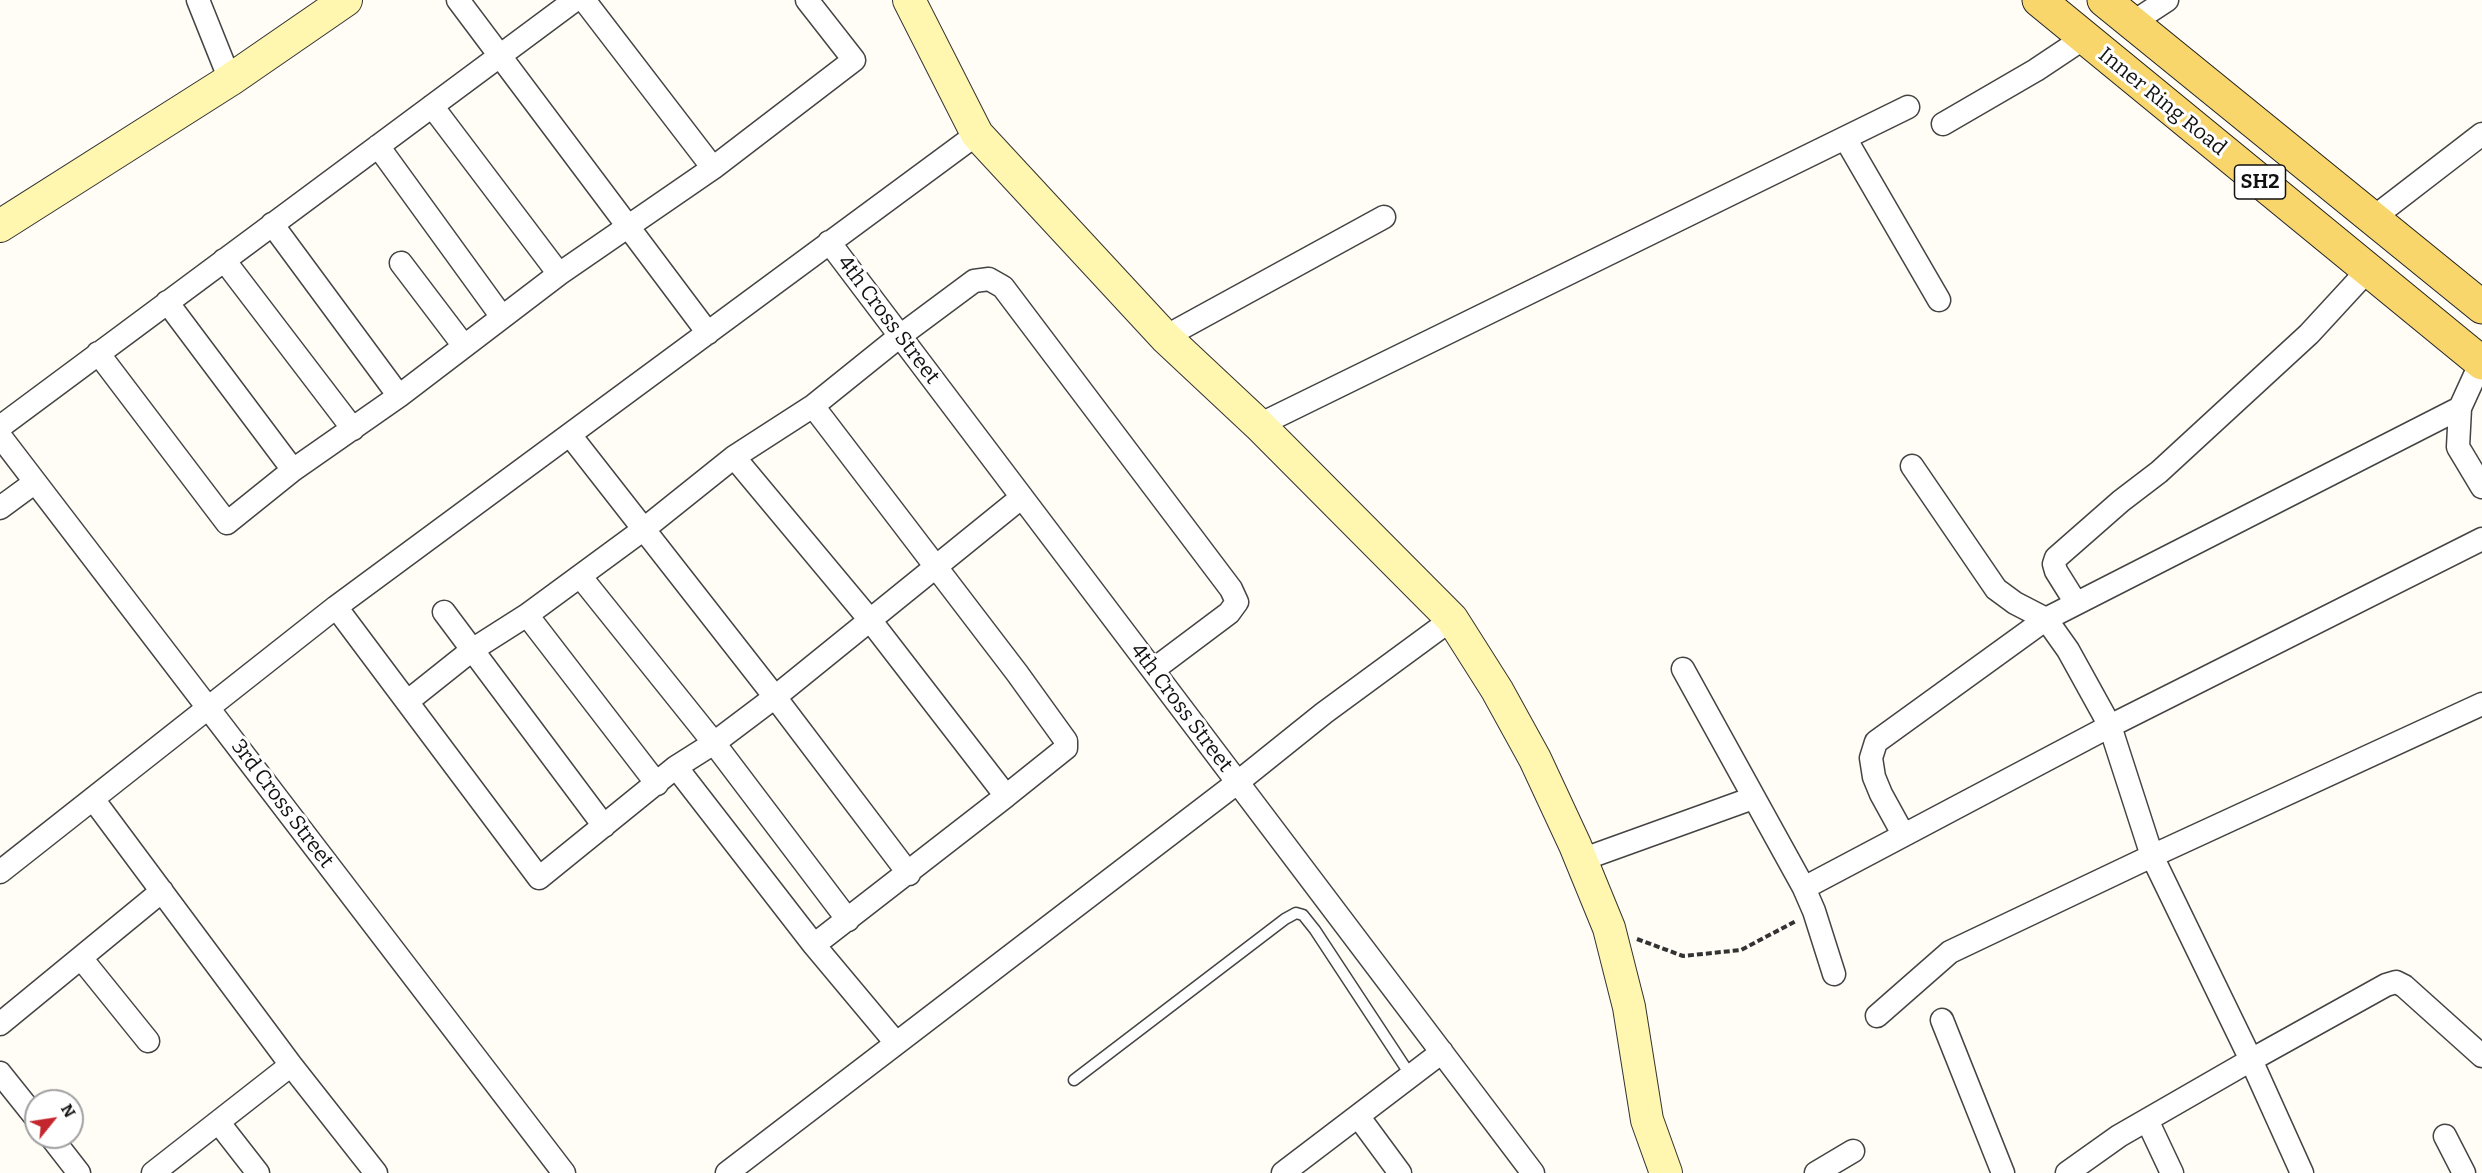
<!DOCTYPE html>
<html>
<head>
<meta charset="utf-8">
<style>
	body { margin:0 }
	#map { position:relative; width:2482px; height:1173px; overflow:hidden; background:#fffdf5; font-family:Bitter,serif }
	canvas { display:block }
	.north { position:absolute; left:24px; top:1089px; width:60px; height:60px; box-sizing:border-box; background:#fff; border:2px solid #a0a0a0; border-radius:50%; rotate:60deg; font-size:16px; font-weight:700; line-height:24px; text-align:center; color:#111 }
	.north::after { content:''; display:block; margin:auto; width:21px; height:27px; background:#c4262e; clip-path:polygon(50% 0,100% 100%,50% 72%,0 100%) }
</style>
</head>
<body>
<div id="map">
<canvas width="2482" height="1173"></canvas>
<div class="north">N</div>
</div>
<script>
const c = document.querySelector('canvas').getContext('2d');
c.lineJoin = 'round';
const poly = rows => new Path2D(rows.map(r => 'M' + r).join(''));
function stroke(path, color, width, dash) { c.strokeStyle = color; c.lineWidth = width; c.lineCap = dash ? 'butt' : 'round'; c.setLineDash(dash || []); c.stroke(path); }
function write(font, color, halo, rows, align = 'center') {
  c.font = font + ' Bitter,serif'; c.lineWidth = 6; c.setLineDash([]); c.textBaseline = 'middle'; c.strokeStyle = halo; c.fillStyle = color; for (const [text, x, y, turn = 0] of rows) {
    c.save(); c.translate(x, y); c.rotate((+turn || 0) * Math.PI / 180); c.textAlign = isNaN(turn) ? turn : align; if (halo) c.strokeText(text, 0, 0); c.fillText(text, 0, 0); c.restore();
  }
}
const lane = poly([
	[1074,1080,1285,919,1296,913,1303,915,1315,930,1411,1076]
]);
const street = poly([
	[198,0,230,80],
	[458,0,708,333],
	[584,0,713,168],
	[2132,23,2167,0],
	[432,106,559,274],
	[1943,124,2036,70,2084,38],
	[1845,138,1939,300],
	[378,146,502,317],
	[2373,218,2482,134],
	[272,224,399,396],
	[829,242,1533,1173],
	[224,260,353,429],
	[401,263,464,346],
	[167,302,293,470],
	[1165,337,1384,217],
	[98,353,227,523,293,470,399,396,559,274,713,168,854,60,807,0],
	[2481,362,2460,408,2458,447,2482,487],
	[813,406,900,336,974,281,989,279,1003,287,1231,589,1237,602,1229,613,1153,670],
	[1259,425,1908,107],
	[0,427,575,0],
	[570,435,775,697,909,874],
	[0,436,564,1173],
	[1912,466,1996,589,2015,603,2046,619,2068,650,2110,726,2482,539],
	[0,508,34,483],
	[580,576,714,743,676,767,814,945,896,1043],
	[2076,603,2056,571,2054,564,2056,558,2121,501,2159,472,2309,334,2368,270],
	[336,607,539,878,676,767],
	[444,612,604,826],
	[527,615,657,784],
	[1683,669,1804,888,1814,911,1834,974],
	[408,701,472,650,527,615,644,529,734,457],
	[93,799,291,1065,376,1173],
	[1903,834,1881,794,1874,777,1871,758,1876,742,2046,619,2460,408],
	[1581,860,1753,798],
	[0,872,336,607,977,134],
	[1804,888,2110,726,2152,856,2251,1060,2119,1136,2067,1173],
	[848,920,714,743,775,697,1022,497],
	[814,945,1006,796,870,620,734,457,813,406,1017,673,1066,741,1066,748,1006,796],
	[81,958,148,1041],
	[1877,1016,1950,952,2152,856,2482,704],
	[1942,1020,2003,1173],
	[0,1024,162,891],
	[0,1073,36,1118],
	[1358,1116,1400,1173],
	[2147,1120,2172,1173],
	[219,1123,258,1173],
	[2445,1136,2464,1173],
	[51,1137,79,1173],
	[153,1173,291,1065],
	[727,1173,1238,782,1324,713,1452,619],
	[1283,1173,1442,1052],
	[1816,1173,1853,1151],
	[2302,1173,2251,1060,2386,985,2396,982,2404,986,2482,1056]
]);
const secondary = poly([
	[909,0,977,134,1165,337,1259,425,1452,619,1497,690,1535,759,1575,845,1609,928,1629,1007,1647,1120,1666,1173],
	[0,226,230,80,346,0]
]);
const primary = poly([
	[2039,0,2482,363],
	[2104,0,2482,307]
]);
stroke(lane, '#444', 13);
stroke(street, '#444', 25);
stroke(secondary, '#333', 34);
stroke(primary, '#222', 35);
stroke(poly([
	[1637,939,1683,956,1741,950,1796,921]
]), '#333', 4, [6, 3]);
stroke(lane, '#fff', 10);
stroke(street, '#fff', 22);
stroke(secondary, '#fff6b0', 32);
stroke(primary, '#f9d66b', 33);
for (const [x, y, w] of [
	[2260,182,51]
]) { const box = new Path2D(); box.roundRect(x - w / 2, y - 17, w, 34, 4.5); c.fillStyle = '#fff'; c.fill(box); stroke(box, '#111', 1.5); }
write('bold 20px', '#111', null, [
	["SH2",2260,182]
]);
write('21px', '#111', '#fff', [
	["Inner Ring Road",2162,102,39],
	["4th Cross Street",888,320,53],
	["4th Cross Street",1181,708,53],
	["3rd Cross Street",282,804,53]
]);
</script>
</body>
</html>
